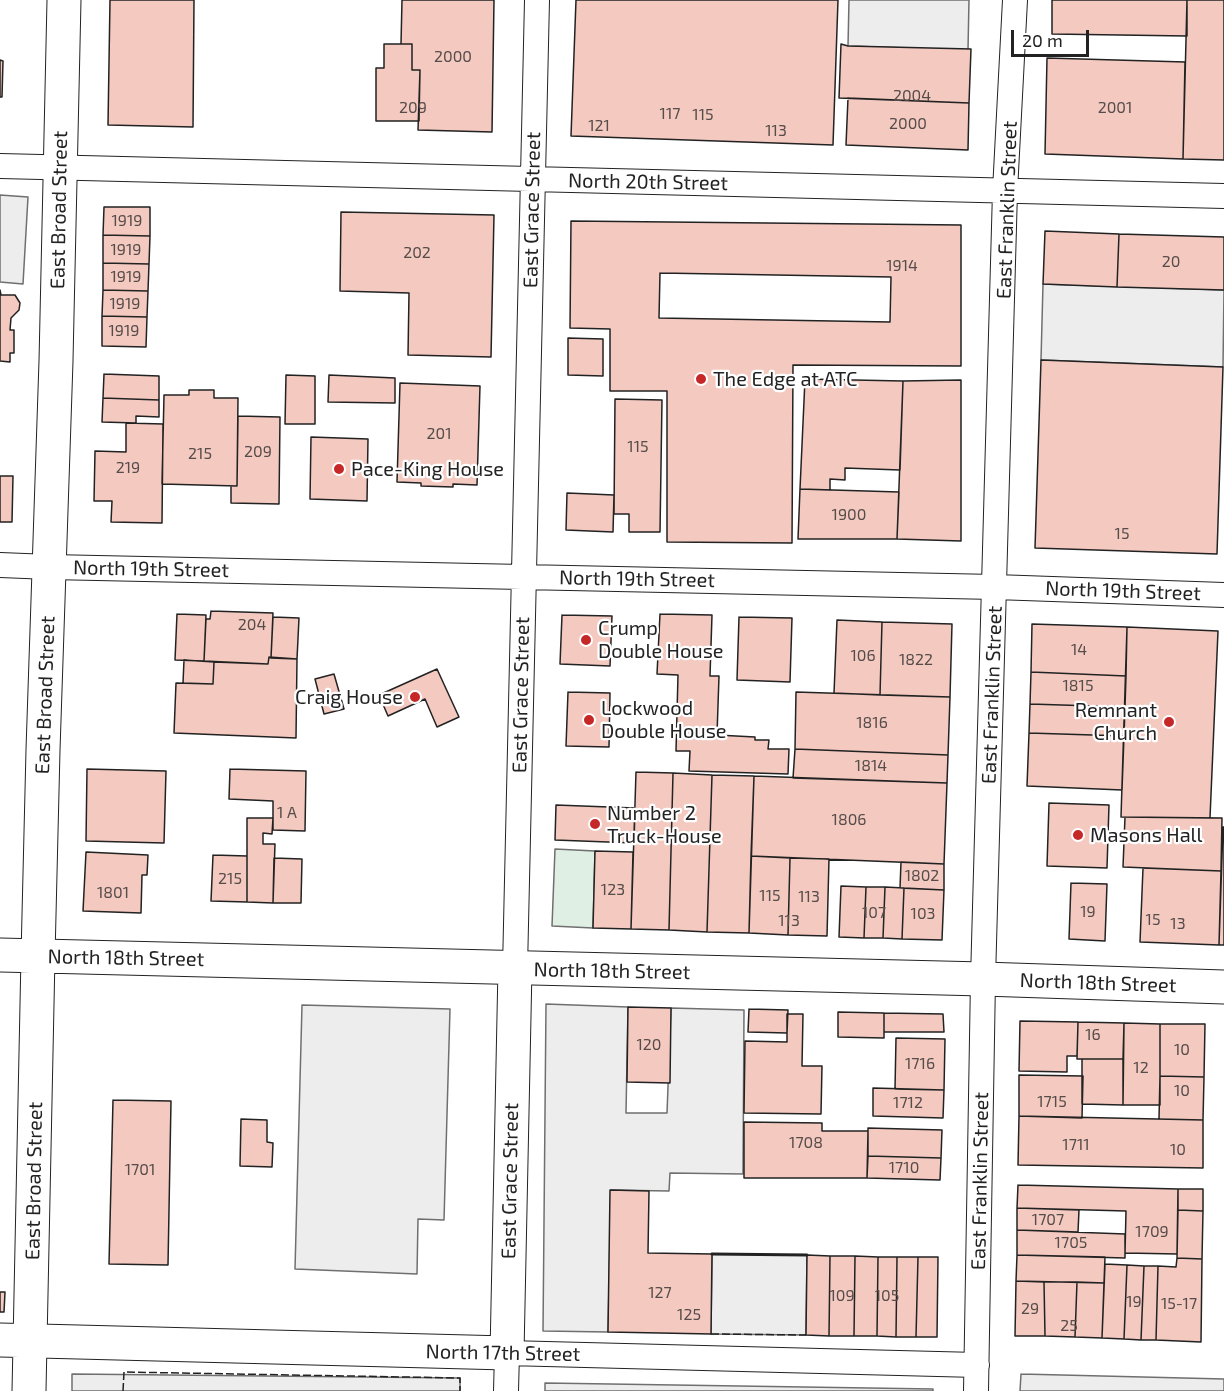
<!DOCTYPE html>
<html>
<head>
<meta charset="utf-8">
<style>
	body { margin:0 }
	#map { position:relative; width:1224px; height:1391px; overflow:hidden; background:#fff; font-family:"Exo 2",sans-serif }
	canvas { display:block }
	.scale { position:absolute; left:1011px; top:30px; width:78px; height:27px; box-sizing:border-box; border:3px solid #222; border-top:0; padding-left:8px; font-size:18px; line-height:21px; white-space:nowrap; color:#222; -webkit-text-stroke:4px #fff; paint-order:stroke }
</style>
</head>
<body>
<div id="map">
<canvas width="1224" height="1391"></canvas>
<div class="scale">20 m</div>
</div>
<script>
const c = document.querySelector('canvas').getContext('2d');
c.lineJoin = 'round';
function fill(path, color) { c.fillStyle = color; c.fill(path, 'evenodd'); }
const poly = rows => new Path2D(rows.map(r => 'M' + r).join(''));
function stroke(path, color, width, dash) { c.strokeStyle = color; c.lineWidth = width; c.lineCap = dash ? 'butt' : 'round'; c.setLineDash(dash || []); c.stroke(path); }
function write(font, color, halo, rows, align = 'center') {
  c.font = font + ' "Exo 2",sans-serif'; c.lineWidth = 4.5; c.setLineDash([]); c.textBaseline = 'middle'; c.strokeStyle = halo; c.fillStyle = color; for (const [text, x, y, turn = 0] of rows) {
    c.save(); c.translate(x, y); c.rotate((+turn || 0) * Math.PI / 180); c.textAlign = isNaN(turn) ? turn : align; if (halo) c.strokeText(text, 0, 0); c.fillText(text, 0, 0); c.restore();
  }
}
const green = poly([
	[555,849,595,851,593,928,552,926,555,849]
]);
fill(green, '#e0efe3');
stroke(green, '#6f6f6f', 1.5);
const parking = poly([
	[849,0,969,0,968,50,848,46,849,0],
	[0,195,28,197,23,284,0,282,0,195],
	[1043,284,1224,290,1223,367,1041,360,1043,284],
	[546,1004,628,1007,626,1113,667,1113,671,1008,744,1010,743,1174,670,1173,669,1191,611,1190,608,1332,543,1331,546,1004],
	[302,1005,450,1009,444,1220,418,1219,417,1274,295,1269,302,1005],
	[712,1254,807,1255,806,1335,711,1334,712,1254],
	[72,1374,460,1378,460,1391,72,1391,72,1374],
	[1021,1374,1224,1379,1224,1391,1020,1391,1021,1374],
	[545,1383,933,1389,933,1391,545,1391,545,1383]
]);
fill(parking, '#ededed');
stroke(parking, '#6f6f6f', 1.5);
const building = poly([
	[110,0,194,0,193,127,108,125,110,0],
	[402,0,494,0,492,132,418,130,420,70,412,70,412,44,401,44,402,0],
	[576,0,838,0,833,145,571,136,576,0],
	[1052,0,1187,0,1187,36,1052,34,1052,0],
	[1187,0,1224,0,1224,160,1183,159,1187,0],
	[384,44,412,44,412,70,420,70,419,121,376,121,376,68,384,68,384,44],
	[841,44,848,46,971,49,969,103,839,98,841,44],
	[1047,58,1185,62,1183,159,1045,154,1047,58],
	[0,60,3,61,2,97,0,97,0,60],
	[848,98,969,103,968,150,846,145,848,98],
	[104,207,150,207,150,236,103,235,104,207],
	[341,212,494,215,491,357,408,355,409,293,340,291,341,212],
	[571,221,961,225,961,366,793,365,792,543,667,542,667,391,610,391,610,329,570,328,571,221],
	[660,273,891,277,890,322,659,318,660,273],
	[1045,231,1119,234,1117,287,1043,284,1045,231],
	[1119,234,1224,237,1224,290,1117,287,1119,234],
	[103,235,150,236,149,264,103,263,103,235],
	[103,263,149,264,148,291,103,290,103,263],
	[0,290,1,295,15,295,20,303,19,310,11,318,10,330,14,330,14,353,10,353,10,362,0,361,0,290],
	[103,290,148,291,147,317,102,316,103,290],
	[102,316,147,317,146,347,102,346,102,316],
	[568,338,603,339,603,376,568,375,568,338],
	[1041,360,1223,367,1217,554,1035,548,1041,360],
	[104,374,159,376,159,400,103,398,104,374],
	[286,375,315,376,315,424,285,424,286,375],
	[329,375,395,378,395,403,328,402,329,375],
	[805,379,903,381,900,470,845,468,845,480,830,479,830,490,800,489,805,379],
	[961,380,961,541,897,539,903,381,961,380],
	[400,383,480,386,477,485,453,484,453,487,421,486,421,483,397,482,400,383],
	[189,390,214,390,214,398,238,398,237,486,162,484,164,395,189,395,189,390],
	[103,398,159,400,159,417,136,416,136,423,102,422,103,398],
	[615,399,662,400,660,532,629,532,629,514,614,514,615,399],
	[238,416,280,417,279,504,231,503,231,486,237,486,238,416],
	[126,423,163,424,162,523,111,522,112,501,94,501,95,451,126,452,126,423],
	[311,437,368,439,367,501,310,499,311,437],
	[0,476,13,476,12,522,0,522,0,476],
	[800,489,899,492,897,539,798,539,800,489],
	[567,493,614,495,613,532,566,530,567,493],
	[211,611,273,613,271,658,269,657,268,664,204,661,206,619,210,619,211,611],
	[177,614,206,615,204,661,175,660,177,614],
	[660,614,712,615,710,676,719,676,717,735,755,737,755,740,769,740,768,749,789,749,788,774,689,771,690,751,676,751,678,675,657,674,660,614],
	[562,615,612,616,610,666,560,664,562,615],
	[273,617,299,618,297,659,271,658,273,617],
	[739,617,792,618,790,682,737,680,739,617],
	[837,620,882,622,880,695,834,693,837,620],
	[882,622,952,624,950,697,880,695,882,622],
	[1032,624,1127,627,1126,676,1031,672,1032,624],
	[1127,627,1218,631,1210,818,1121,817,1127,627],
	[269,657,297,659,296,738,174,733,176,683,213,684,214,662,268,664,269,657],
	[184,660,214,662,213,684,183,683,184,660],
	[437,669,459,717,437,727,425,699,388,716,379,695,437,669],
	[1031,672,1126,676,1125,707,1030,704,1031,672],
	[334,674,344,709,324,714,315,679,334,674],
	[568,692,610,693,609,747,566,746,568,692],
	[796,692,950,697,948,755,795,749,796,692],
	[1030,704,1125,707,1124,736,1029,733,1030,704],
	[1029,733,1124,736,1122,790,1027,786,1029,733],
	[795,749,948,755,947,783,793,778,795,749],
	[87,769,166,771,164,843,86,841,87,769],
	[230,769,306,771,305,831,273,830,273,801,229,799,230,769],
	[636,772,673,773,669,930,631,929,636,772],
	[673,773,712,775,707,932,669,930,673,773],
	[712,775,754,776,749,933,707,932,712,775],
	[754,776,947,783,944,864,751,856,754,776],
	[1049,803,1109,805,1107,868,1047,866,1049,803],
	[556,805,635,808,634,843,555,840,556,805],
	[1125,817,1222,818,1221,871,1123,867,1125,817],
	[247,818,273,818,272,834,263,833,263,844,275,844,273,903,247,902,247,818],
	[1223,827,1224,827,1224,945,1219,945,1223,827],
	[595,851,633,852,631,929,593,928,595,851],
	[86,852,148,855,147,875,142,875,141,913,83,911,86,852],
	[213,855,247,856,247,902,211,901,213,855],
	[751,856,790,858,788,935,749,933,751,856],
	[274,858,302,859,301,903,273,903,274,858],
	[790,858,829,859,827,936,788,935,790,858],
	[901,862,944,864,944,890,900,888,901,862],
	[1143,868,1221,871,1219,945,1140,942,1143,868],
	[1071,883,1107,884,1105,941,1069,939,1071,883],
	[841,886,866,887,864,938,839,937,841,886],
	[866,887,885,887,883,938,864,938,866,887],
	[885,887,904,888,902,939,883,938,885,887],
	[904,888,944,890,942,940,902,939,904,888],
	[628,1007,671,1008,670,1083,627,1082,628,1007],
	[749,1009,788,1010,787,1033,748,1032,749,1009],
	[838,1012,884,1013,884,1038,838,1037,838,1012],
	[884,1013,943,1014,944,1032,884,1032,884,1013],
	[787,1014,803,1014,802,1066,822,1066,821,1114,744,1113,745,1041,787,1042,787,1014],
	[1020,1021,1078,1022,1077,1056,1067,1056,1067,1072,1019,1071,1020,1021],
	[1078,1022,1124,1023,1123,1059,1077,1059,1078,1022],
	[1124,1023,1160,1024,1160,1105,1123,1105,1124,1023],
	[1160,1024,1205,1024,1204,1077,1160,1076,1160,1024],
	[896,1038,945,1039,944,1090,895,1089,896,1038],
	[1082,1059,1123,1059,1123,1105,1082,1104,1082,1059],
	[1019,1075,1083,1076,1082,1118,1019,1116,1019,1075],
	[1160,1076,1204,1077,1203,1120,1159,1119,1160,1076],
	[873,1088,944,1090,943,1118,873,1116,873,1088],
	[113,1100,171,1101,168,1265,109,1264,113,1100],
	[1019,1116,1203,1120,1203,1168,1018,1165,1019,1116],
	[241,1119,267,1120,267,1142,273,1143,272,1167,240,1166,241,1119],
	[744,1122,822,1123,822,1131,868,1131,867,1178,744,1178,744,1122],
	[868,1128,942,1130,941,1158,868,1156,868,1128],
	[868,1156,941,1158,940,1180,867,1178,868,1156],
	[1018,1185,1178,1189,1177,1254,1125,1253,1126,1211,1017,1208,1018,1185],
	[1178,1189,1203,1189,1203,1211,1178,1210,1178,1189],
	[610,1190,649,1191,648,1253,712,1254,711,1334,608,1332,610,1190],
	[1017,1208,1079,1210,1078,1232,1017,1230,1017,1208],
	[1178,1210,1203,1211,1202,1259,1177,1258,1178,1210],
	[1017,1230,1125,1234,1125,1258,1017,1255,1017,1230],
	[807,1255,830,1256,829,1336,806,1335,807,1255],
	[1017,1255,1105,1257,1104,1283,1016,1281,1017,1255],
	[830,1256,855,1256,854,1336,829,1336,830,1256],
	[855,1256,878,1257,877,1336,854,1336,855,1256],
	[878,1257,897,1257,896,1337,877,1336,878,1257],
	[897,1257,918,1257,916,1337,896,1337,897,1257],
	[918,1257,938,1257,937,1337,916,1337,918,1257],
	[1177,1258,1202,1259,1201,1342,1156,1340,1158,1266,1176,1267,1177,1258],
	[1105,1264,1127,1265,1124,1339,1102,1338,1105,1264],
	[1127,1265,1144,1266,1141,1340,1124,1339,1127,1265],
	[1144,1266,1158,1266,1156,1340,1141,1340,1144,1266],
	[1016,1281,1044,1282,1045,1336,1015,1336,1016,1281],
	[1044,1282,1077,1282,1075,1337,1045,1336,1044,1282],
	[1077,1282,1104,1283,1102,1338,1075,1337,1077,1282],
	[0,1292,5,1292,4,1312,0,1312,0,1292]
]);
fill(building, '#f3c9c0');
stroke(building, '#222', 1.5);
const street = poly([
	[0,166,1224,196],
	[0,565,50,567,995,587,1224,595],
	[515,968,537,0],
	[506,1391,507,1353,977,1365],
	[976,1391,983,979,1005,191,1015,0]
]);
const secondary = poly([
	[38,956,43,750,56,361,64,0]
]);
const primary = poly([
	[0,955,983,979,1224,987],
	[0,1340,507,1353,515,968],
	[29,1391,38,956]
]);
stroke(street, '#222', 26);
stroke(secondary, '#222', 35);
stroke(primary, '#222', 35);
stroke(street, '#fff', 24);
stroke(secondary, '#fff', 33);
stroke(primary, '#fff', 33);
stroke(poly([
	[711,1334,806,1335],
	[123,1391,124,1372,460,1378,460,1391]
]), '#222', 1.5, [8, 3]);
stroke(poly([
	[712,1254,807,1255]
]), '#222', 3);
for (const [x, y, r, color] of [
	[701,379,6,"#c62828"],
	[339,469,6,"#c62828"],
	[586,640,6,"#c62828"],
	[415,697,6,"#c62828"],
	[589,720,6,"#c62828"],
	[1169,722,6,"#c62828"],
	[595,824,6,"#c62828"],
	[1078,835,6,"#c62828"]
]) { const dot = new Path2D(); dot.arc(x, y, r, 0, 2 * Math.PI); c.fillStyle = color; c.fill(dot); stroke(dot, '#fff', 2); }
write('16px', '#564c4a', null, [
	["2000",453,57],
	["2004",912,96],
	["209",413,108],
	["2001",1115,108],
	["117",670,114],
	["115",703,115],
	["2000",908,124],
	["121",599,126],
	["113",776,131],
	["1919",127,221],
	["1919",126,250],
	["202",417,253],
	["20",1171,262],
	["1914",902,266],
	["1919",126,277],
	["1919",125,304],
	["1919",124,331],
	["201",439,434],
	["115",638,447],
	["209",258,452],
	["215",200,454],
	["219",128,468],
	["1900",849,515],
	["15",1122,534],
	["204",252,625],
	["14",1079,650],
	["106",863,656],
	["1822",916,660],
	["1815",1078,686],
	["1816",872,723],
	["1814",871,766],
	["1 A",287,813],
	["1806",849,820],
	["1802",922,876],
	["215",230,879],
	["123",613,890],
	["1801",113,893],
	["115",770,896],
	["113",809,897],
	["19",1088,912],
	["107",874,913],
	["103",923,914],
	["15",1153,920],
	["113",789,921],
	["13",1178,924],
	["16",1093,1035],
	["120",649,1045],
	["10",1182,1050],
	["1716",920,1064],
	["12",1141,1068],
	["10",1182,1091],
	["1715",1052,1102],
	["1712",908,1103],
	["1708",806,1143],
	["1711",1076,1145],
	["10",1178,1150],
	["1710",904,1168],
	["1701",140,1170],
	["1707",1048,1220],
	["1709",1152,1232],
	["1705",1071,1243],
	["127",660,1293],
	["109",842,1296],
	["105",887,1296],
	["19",1134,1302],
	["15-17",1179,1304],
	["29",1030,1309],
	["125",689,1315],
	["25",1069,1326]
]);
write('20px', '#222', '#fff', [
	["North 20th Street",648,182,1],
	["East Broad Street",59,210,-89],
	["East Grace Street",532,210,-89],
	["East Franklin Street",1007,210,-88],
	["North 19th Street",151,569,1],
	["North 19th Street",637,579,1],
	["North 19th Street",1123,591,2],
	["East Broad Street",45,695,-88],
	["East Grace Street",521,695,-89],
	["East Franklin Street",992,695,-88],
	["North 18th Street",126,958,1],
	["North 18th Street",612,971,1],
	["North 18th Street",1098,983,2],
	["East Broad Street",34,1181,-89],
	["East Grace Street",510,1181,-89],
	["East Franklin Street",980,1181,-89],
	["North 17th Street",503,1353,1]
]);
write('20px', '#222', '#fff', [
	["The Edge at ATC",713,379],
	["Pace-King House",351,469],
	["Crump",598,628],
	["Double House",598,651],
	["Craig House",403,697,"right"],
	["Lockwood",601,708],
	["Double House",601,731],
	["Remnant",1157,710,"right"],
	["Church",1157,733,"right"],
	["Number 2",607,813],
	["Truck-House",607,836],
	["Masons Hall",1090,835]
], 'left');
</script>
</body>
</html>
